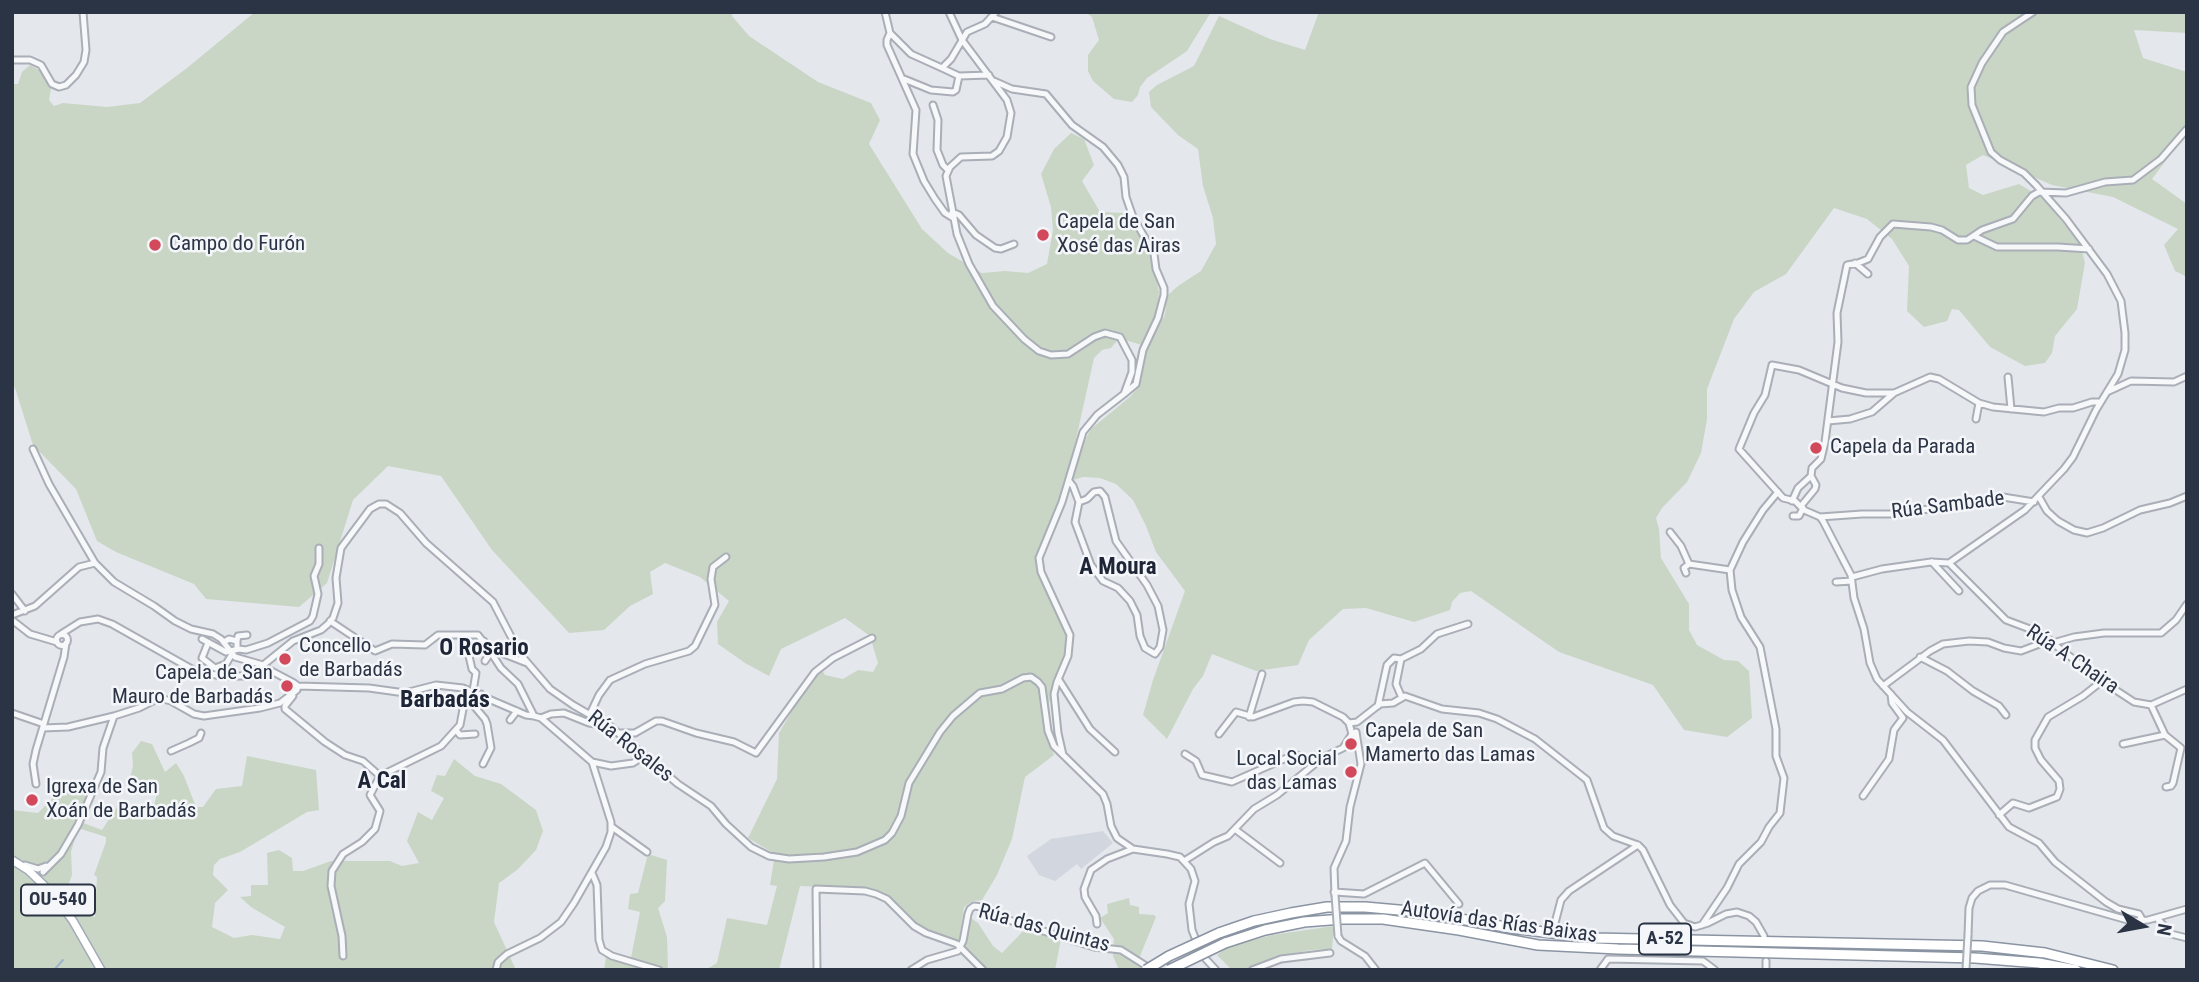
<!DOCTYPE html>
<html>
<head>
<meta charset="utf-8">
<style>
	body { margin:0 }
	#map { position:relative; width:2199px; height:982px; overflow:hidden; background:#e4e7ec; font-family:"Roboto Condensed",sans-serif }
	canvas { display:block }
	.frame { position:absolute; inset:0; border:14px solid #2b3445; pointer-events:none }
	.north { position:absolute; left:2108px; top:891px; width:70px; height:70px; -webkit-text-stroke:5px #f4f6f9; paint-order:stroke; rotate:100deg; font-size:19px; font-weight:700; line-height:28px; text-align:center; color:#2b3445 }
	.north::after { content:''; display:block; margin:auto; width:24px; height:32px; background:#2b3445; clip-path:polygon(50% 0,100% 100%,50% 72%,0 100%) }
</style>
</head>
<body>
<div id="map">
<canvas width="2199" height="982"></canvas>
<div class="frame"></div>
<div class="north">N</div>
</div>
<script>
const c = document.querySelector('canvas').getContext('2d');
c.lineJoin = 'round';
function fill(path, color) { c.fillStyle = color; c.fill(path, 'evenodd'); }
const poly = rows => new Path2D(rows.map(r => 'M' + r).join(''));
function stroke(path, color, width, dash) { c.strokeStyle = color; c.lineWidth = width; c.lineCap = dash ? 'butt' : 'round'; c.setLineDash(dash || []); c.stroke(path); }
function write(font, color, halo, rows, align = 'center') {
  c.font = font + ' "Roboto Condensed",sans-serif'; c.lineWidth = 5; c.setLineDash([]); c.textBaseline = 'middle'; c.strokeStyle = halo; c.fillStyle = color; for (const [text, x, y, turn = 0] of rows) {
    c.save(); c.translate(x, y); c.rotate((+turn || 0) * Math.PI / 180); c.textAlign = isNaN(turn) ? turn : align; if (halo) c.strokeText(text, 0, 0); c.fillText(text, 0, 0); c.restore();
  }
}
fill(poly([
	[1103,831,1113,843,1081,869,1077,864,1055,881,1039,875,1027,856,1051,839]
]), '#d2d6de');
fill(poly([
	[255,12,733,12,732,16,749,36,818,82,871,103,880,120,869,144,922,229,948,253,982,273,1005,271,1028,273,1047,264,1053,230,1051,207,1041,174,1054,149,1071,133,1084,139,1094,165,1082,181,1100,212,1126,213,1151,254,1159,292,1158,309,1142,345,1125,340,1116,342,1111,348,1102,350,1094,358,1066,484,1053,520,1037,554,1037,568,1063,619,1068,637,1065,655,1055,680,1043,726,1054,755,1025,777,1012,839,997,875,982,900,973,901,964,907,959,941,922,927,896,912,870,889,800,886,779,970,705,970,717,963,727,918,767,925,777,886,770,885,775,854,748,838,777,779,779,733,802,694,822,670,825,675,843,679,858,670,873,672,878,663,870,636,845,618,781,649,769,676,745,663,718,644,717,622,729,601,700,577,665,563,650,572,653,594,630,606,604,630,569,633,492,550,441,476,388,466,353,500,327,583,299,607,206,599,194,584,116,552,97,541,76,489,33,445,15,388,12,385,12,84,18,84,22,72,30,65,39,70,51,89,49,100,54,106,63,103,107,107,140,103,187,68],
	[1085,12,1211,12,1187,51,1147,78,1140,87,1138,95,1132,102,1114,99,1093,81,1088,71,1088,55,1099,40,1092,17],
	[1319,12,2187,12,2187,33,2134,30,2143,58,2187,72,2187,132,2152,179,2187,204,2187,277,2175,271,2164,245,2178,229,2113,197,2052,185,1983,155,1966,165,1969,188,1983,195,2019,184,2044,199,2080,244,2085,263,2077,309,2055,336,2052,353,2045,363,2025,366,1990,347,1959,310,1952,309,1947,321,1924,327,1907,311,1909,266,1892,239,1867,219,1834,208,1786,274,1754,292,1734,319,1707,389,1707,419,1701,453,1687,482,1662,508,1656,518,1659,529,1661,558,1689,604,1689,630,1697,645,1724,660,1738,661,1749,671,1752,718,1727,737,1684,730,1653,685,1559,652,1471,591,1460,593,1452,602,1450,610,1414,622,1366,608,1343,609,1309,640,1298,665,1256,671,1212,654,1203,676,1193,689,1167,739,1143,715,1153,680,1185,591,1156,552,1146,526,1133,500,1116,484,1100,478,1083,477,1073,480,1080,449,1091,429,1131,396,1140,385,1148,346,1165,315,1167,296,1178,286,1201,271,1216,244,1213,218,1203,186,1198,149,1178,135,1151,107,1149,92,1157,85,1194,66,1219,16,1270,39,1305,50],
	[141,741,152,744,165,772,176,763,184,776,196,807,203,807,216,789,242,786,247,756,316,770,319,810,307,812,240,852,220,859,214,865,213,875,228,890,215,903,212,927,234,938,252,935,280,939,285,927,251,907,240,897,251,896,251,885,268,885,267,853,279,850,292,858,293,871,303,871,331,861,390,861,402,866,419,863,407,841,418,812,432,820,444,798,431,791,437,775,445,776,454,759,475,776,501,784,536,810,543,831,536,850,517,870,499,883,494,922,516,970,12,970,12,810,38,813,53,798,60,785,75,783,86,796,78,821,102,830,119,804,153,810,159,785,130,779,133,766,132,753],
	[78,828,106,837,106,842,94,875,97,877,95,917,80,911,66,897,61,888,66,891,72,875,71,852],
	[648,854,667,860,665,901,658,908,667,937,668,970,604,970,606,957,631,958,640,912,628,909,630,894,638,893],
	[1129,898,1130,905,1139,907,1139,914,1154,915,1156,917,1140,956,1144,967,1142,970,1119,970,1113,956,1114,939,1100,918,1108,913,1107,904],
	[971,918,978,923,993,946,1002,953,1027,927,1061,939,1055,970,973,970,977,963,964,946,968,922],
	[1334,926,1332,949,1311,950,1278,956,1242,970,1232,970,1217,955,1228,947,1272,935]
]), '#c9d6c5');
stroke(poly([
	[54,970,63,960]
]), '#9fb4cc', 2);
const minor = poly([
	[885,12,890,33,887,40,887,45,916,110,913,154,924,181,935,199,945,213,953,218],
	[949,12,962,40,1007,100,1011,113,1007,137,999,151,992,156,961,157,950,167,946,176,957,234,969,264,993,306,1024,339,1039,351,1051,355,1068,354,1094,337,1105,333,1120,337,1132,360,1132,372,1124,394,1097,415,1083,432,1062,502,1039,558,1041,572,1070,635,1068,656,1057,682,1054,694,1058,733,1063,755],
	[992,17,1051,37],
	[890,33,911,54,942,68,951,59,967,32,985,24,996,12],
	[12,60,30,60,41,65,52,84,59,87,66,85,76,75,84,62,86,50,83,12],
	[942,68,959,76,989,75],
	[904,79,931,90,953,92,956,90,959,76],
	[994,81,1012,89,1046,94,1072,125,1103,147,1118,165,1124,177,1126,197,1133,217,1154,254,1156,269,1164,288,1164,295,1158,318,1143,350,1136,384,1124,394],
	[933,105,938,120,937,150,943,165,948,170],
	[952,212,959,215,976,235,995,248,1001,249,1014,244],
	[1974,236,1997,247,2058,247,2089,249],
	[1855,263,1868,274],
	[2008,377,2011,409],
	[2107,392,2131,381,2174,382,2187,376],
	[2100,402,2092,402,2073,408,2059,408,2044,412,1993,407,1979,403,1939,379,1930,377,1894,393,1866,393,1842,388,1799,370,1772,365,1765,395,1754,413,1739,449,1783,498,1795,501,1804,510,1820,517,1823,521,1851,575,1854,598,1864,629,1870,663,1877,679,1907,712,1943,740,2009,827,2039,843,2055,862,2106,902,2118,909,2139,914,2143,921],
	[1976,419,1979,403],
	[1828,421,1850,419,1872,412,1894,393],
	[33,449,49,484,95,563],
	[1069,481,1073,486,1079,502,1075,522,1091,565,1103,581,1118,588,1130,601,1137,615,1140,636,1145,648,1155,654,1160,647,1163,630,1158,606,1147,585,1116,541,1105,497,1100,491,1094,492,1087,499,1079,502],
	[2039,497,2047,511,2058,521,2074,530,2087,533,2103,528,2140,510,2170,503,2187,496],
	[1792,501,1798,488,1811,476],
	[1801,506,1815,489,1816,485,1811,476,1812,468,1821,459,1825,442,1838,342,1837,313,1847,265,1858,263,1868,259,1880,237,1893,224,1931,227,1942,230,1958,240,1967,240,1982,230,2013,219,2032,196,2039,192,2066,193,2105,182,2133,180,2161,159,2187,129],
	[1793,516,1799,516,1803,508],
	[1820,517,1862,514,1897,514,2003,497,2034,502],
	[1670,532,1681,546,1689,564,1730,570,1732,590,1741,617,1760,647,1776,729,1776,756,1784,778,1780,813,1769,827,1761,842,1739,864,1727,888,1702,925],
	[1932,562,1959,591],
	[1949,563,2025,510,2064,469,2073,457,2096,410,2118,374,2125,350,2125,333,2121,301,2107,274,2066,219,2036,185,2024,173,2000,160,1991,152,1972,105,1971,87,1982,63,2003,32,2033,12],
	[1730,570,1743,542,1763,510,1778,492],
	[1686,573,1684,568,1689,564],
	[1852,577,1882,569,1931,562,1949,563,2006,620,2038,632,2102,681,2134,702,2151,705,2187,689],
	[1836,582,1852,581],
	[12,594,25,611],
	[12,615,35,606,79,567,95,563,114,582,154,606,175,621,191,629,213,634,221,639,235,657,263,665],
	[12,620,30,634,57,642],
	[330,621,375,651,392,644,425,645,438,635,478,635,488,648,493,648,504,654,527,663],
	[61,634,80,622,98,619,112,624,197,672,222,676,245,676,262,666,293,641,321,630,328,624,333,618,338,603,336,578,341,548,370,509,379,504,386,504,400,513,426,543,493,602,520,654,550,689,573,705,611,727,678,784,711,806,726,824,751,847,769,856,789,859,824,857,857,852,885,840,892,833,901,816,909,783,940,732,953,716,980,693,1002,689,1023,678,1031,677,1038,682,1042,687,1048,731,1054,746,1103,794,1107,804,1111,826,1117,838,1133,849,1167,854,1180,857,1191,869,1195,881,1189,904,1192,930,1202,955,1216,970],
	'56.5 640a5.5 5.5 0 1 1 11 0a5.5 5.5 0 1 1-11 0Z',
	[202,639,226,652,239,649,246,650,268,643,310,621,313,616,318,594,314,576,319,564,319,548],
	[237,641,238,636,247,635],
	[224,642,229,639,237,641,237,649],
	[208,643,202,658,215,668,226,664,232,654],
	[2053,643,2074,637,2104,633,2161,633,2176,620,2187,604],
	[488,648,501,668,518,684,534,716,541,718,592,762,611,766,633,763,644,756],
	[1920,657,1947,671,1973,691,1999,706,2006,715],
	[485,661,491,652],
	[1059,680,1090,729,1115,752],
	[298,686,369,688,405,693,436,685,463,688,526,715,534,716],
	[1883,686,1930,651,1943,644,1969,641,1988,642,2004,648,2021,651,2050,640],
	[473,691,476,673,472,669,469,656,471,652,476,650,477,645,484,641],
	[464,694,485,719,487,724,491,748,483,764],
	[481,694,479,699,483,703,487,697],
	[293,696,285,706,285,709,325,742,345,755,363,761,380,776],
	[1402,698,1396,684,1401,659,1421,649,1437,634,1468,624],
	[2151,705,2165,735,2181,748,2173,783,2171,786,2166,787],
	[1378,706,1387,665,1394,658,1401,659],
	[12,713,44,724],
	[590,714,599,695,610,680,645,664,689,651,695,646,715,605,711,579,713,567,726,557],
	[1249,717,1262,674],
	[541,718,551,714,564,713,589,723,608,726],
	[510,720,517,711],
	[1349,723,1357,722,1380,704,1393,703,1405,696,1442,709,1479,713,1497,719,1535,739,1587,780,1604,828,1613,836,1638,845,1643,850,1670,905,1684,923,1695,927,1708,923,1726,914,1737,912,1749,916,1756,922,1764,936],
	[43,728,68,727,114,716,139,708,159,698,171,701,194,714,204,716,260,708,280,703,297,690,298,686,294,683,262,666],
	[456,730,460,735,475,734],
	[618,733,635,733,656,721,662,721,696,733,734,742,756,753,815,672,833,658,872,638],
	[1219,734,1236,712,1253,717,1294,702,1303,701,1313,702,1343,717,1349,723,1352,734],
	[2123,744,2165,735],
	[171,751,189,743,199,738,201,733],
	[1185,754,1196,761,1202,775,1232,782,1291,756,1297,755,1312,765],
	[36,784,33,764,36,750,64,657,66,643],
	[1863,796,1889,759,1894,730,1903,718,1892,703,1891,694],
	[1999,815,2013,803,2029,808,2057,797,2060,789,2059,781,2041,760,2035,748,2035,740,2048,717,2083,696,2102,681],
	[612,827,647,852],
	[1236,830,1280,863],
	[1184,861,1214,842,1228,836,1254,809,1277,795,1322,758,1343,748,1352,734,1356,733],
	[25,865,38,869,46,866],
	[43,872,61,854,78,825,101,772,103,748,114,716],
	[592,873,597,885,599,940,602,950,612,956,659,970],
	[1334,892,1364,894,1425,863,1459,904],
	[1335,895,1334,868,1346,841,1350,807,1361,764,1356,732],
	[2157,918,2171,934,2187,938],
	[1555,923,1561,900,1569,891,1638,845],
	[1097,924,1096,916,1085,897,1084,889,1091,870,1107,859,1133,849],
	[1968,935,1969,908,1972,898,1978,891,1990,885,2005,885,2131,921,2148,920,2187,909],
	[1338,936,1341,941,1365,956,1376,970],
	[343,956,342,936,331,886,332,871,343,854,362,842,375,829,380,811,370,795,380,776,441,746,460,725,464,704,463,688],
	[1766,961,1766,970],
	[496,970,498,962,507,954,540,938,561,922,574,903,606,847,611,832,611,822,592,762],
	[817,970,816,889,865,891,876,894,887,899,914,926,926,933,957,944,983,970],
	[911,970,927,960,958,951,963,941,968,914,970,909,974,906,982,907,993,915,1094,947,1121,950,1151,969],
	[1252,970,1281,959,1330,953],
	[1600,970,1608,959,1703,961,1715,970]
]);
const major = poly([
	[12,860,28,870,53,894,73,921,101,970]
]);
const highway = poly([
	[1219,933,1254,921,1291,913,1327,907,1365,907,1421,912,1511,928,1593,938,1982,946,2045,953,2113,970],
	[1225,943,1265,930,1304,922,1343,919,1383,919,1459,930,1538,945,1618,949,1975,958,2039,963,2076,970]
]);
stroke(minor, '#a9aeb7', 9);
stroke(major, '#a3abb8', 10);
stroke(highway, '#8b94a3', 12);
stroke(minor, '#f7f8fa', 5);
stroke(major, '#fff', 7);
stroke(highway, '#fff', 9);
const minorBridge = poly([
	[1335,895,1338,936],
	[1966,969,1968,935]
]);
const highwayBridge = poly([
	[1146,970,1169,956,1219,933],
	[1169,970,1225,943]
]);
stroke(minorBridge, '#a9aeb7', 9, []);
stroke(highwayBridge, '#8b94a3', 12, []);
stroke(minorBridge, '#f7f8fa', 5);
stroke(highwayBridge, '#fff', 9);
for (const [x, y, r, color] of [
	[1043,235,7,"#d1495b"],
	[155,245,7,"#d1495b"],
	[1816,448,7,"#d1495b"],
	[285,659,7,"#d1495b"],
	[287,686,7,"#d1495b"],
	[1351,744,7,"#d1495b"],
	[1351,772,7,"#d1495b"],
	[32,800,7,"#d1495b"]
]) { const dot = new Path2D(); dot.arc(x, y, r, 0, 2 * Math.PI); c.fillStyle = color; c.fill(dot); stroke(dot, '#f4f6f9', 2.5); }
for (const [x, y, w] of [
	[58,900,74],
	[1665,939,52]
]) { const box = new Path2D(); box.roundRect(x - w / 2, y - 15.5, w, 31, 5); c.fillStyle = '#f4f6f9'; c.fill(box); stroke(box, '#2b3445', 2); }
write('bold 19px', '#2b3445', null, [
	["OU-540",58,900],
	["A-52",1665,939]
]);
write('21px', '#2b3445', '#f4f6f9', [
	["Capela de San",1057,223],
	["Xosé das Airas",1057,247],
	["Campo do Furón",169,245],
	["Capela da Parada",1830,448],
	["Concello",299,647],
	["de Barbadás",299,671],
	["Capela de San",273,674,"right"],
	["Mauro de Barbadás",273,698,"right"],
	["Capela de San",1365,732],
	["Mamerto das Lamas",1365,756],
	["Local Social",1337,760,"right"],
	["das Lamas",1337,784,"right"],
	["Igrexa de San",46,788],
	["Xoán de Barbadás",46,812]
], 'left');
write('21px', '#2b3445', '#f4f6f9', [
	["Rúa Sambade",1948,506,-7],
	["Rúa A Chaira",2072,660,34],
	["Rúa Rosales",630,747,38],
	["Autovía das Rías Baixas",1499,923,8],
	["Rúa das Quintas",1044,929,15]
]);
write('bold 23px', '#1d2536', '#f4f6f9', [
	["A Moura",1118,568],
	["O Rosario",484,649],
	["A Cal",382,782]
]);
write('bold 24px', '#1d2536', '#f4f6f9', [
	["Barbadás",445,701]
]);
</script>
</body>
</html>
